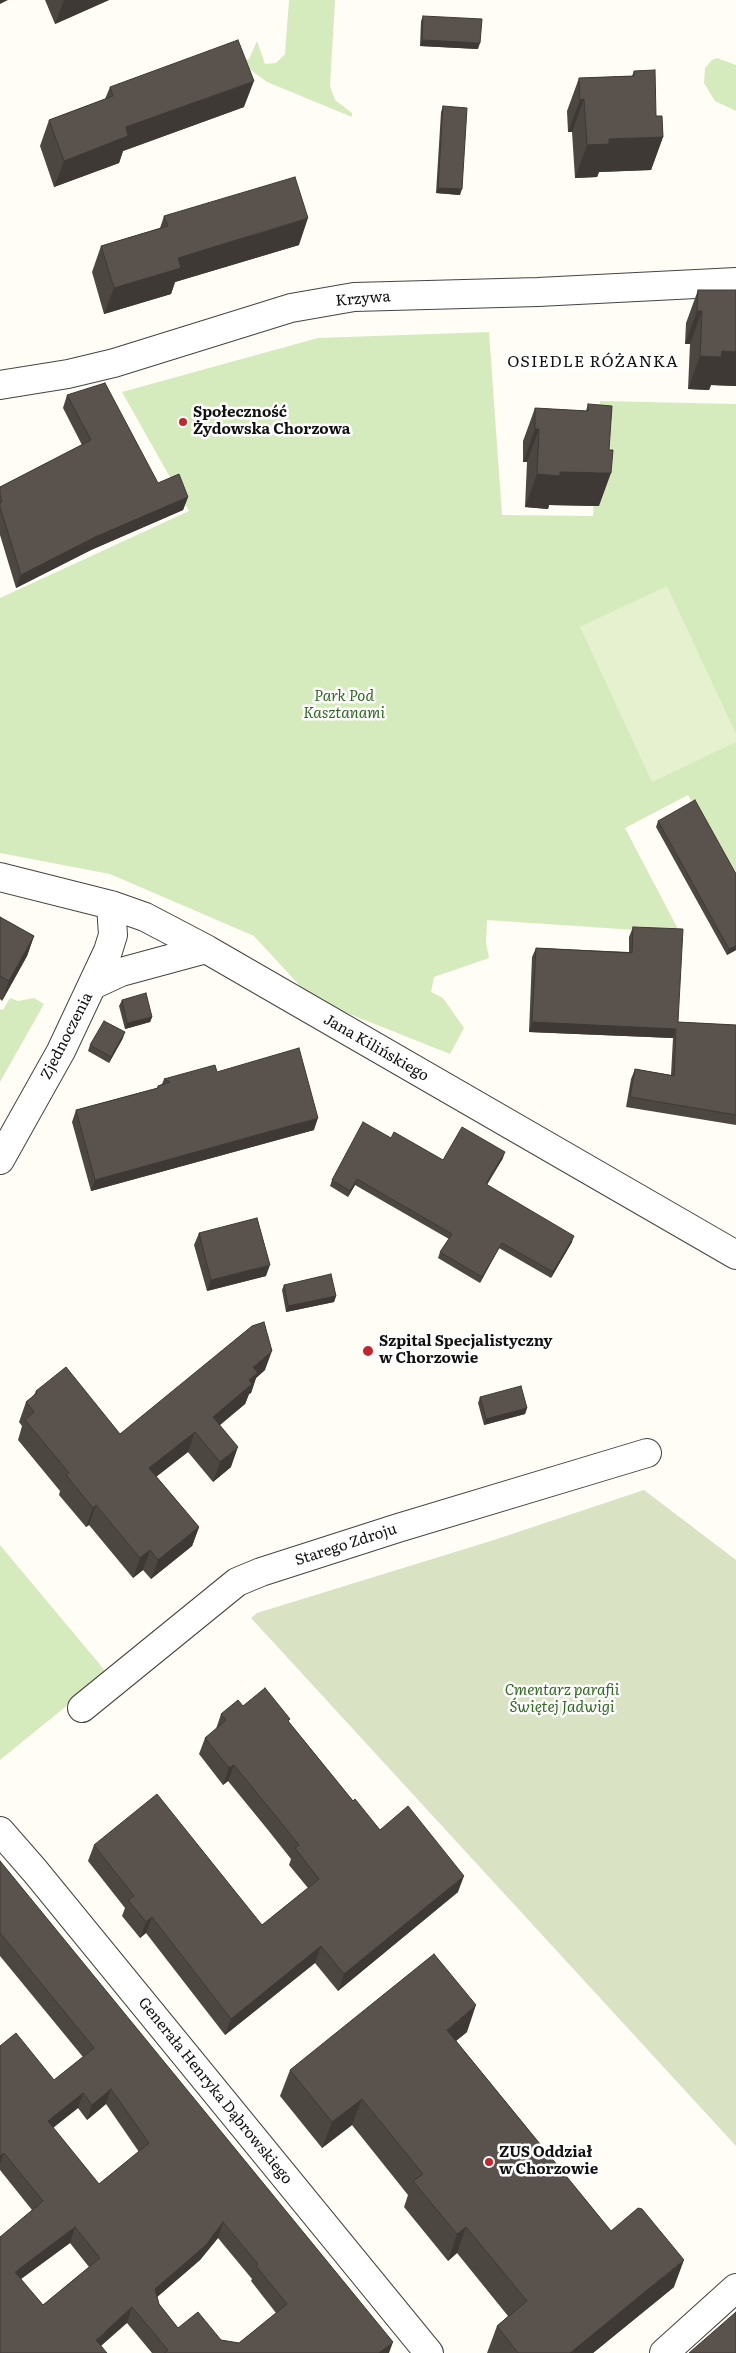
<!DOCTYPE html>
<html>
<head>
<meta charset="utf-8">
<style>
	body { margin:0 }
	canvas { display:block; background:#fffdf5 }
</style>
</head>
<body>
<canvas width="736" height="2353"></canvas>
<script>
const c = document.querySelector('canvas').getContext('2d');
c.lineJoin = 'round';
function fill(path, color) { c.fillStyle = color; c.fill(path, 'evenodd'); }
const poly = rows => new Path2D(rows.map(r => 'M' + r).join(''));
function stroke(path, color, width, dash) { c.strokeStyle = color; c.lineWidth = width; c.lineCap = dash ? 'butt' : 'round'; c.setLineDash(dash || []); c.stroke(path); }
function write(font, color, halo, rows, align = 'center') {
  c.font = font + ' Literata,serif'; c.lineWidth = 5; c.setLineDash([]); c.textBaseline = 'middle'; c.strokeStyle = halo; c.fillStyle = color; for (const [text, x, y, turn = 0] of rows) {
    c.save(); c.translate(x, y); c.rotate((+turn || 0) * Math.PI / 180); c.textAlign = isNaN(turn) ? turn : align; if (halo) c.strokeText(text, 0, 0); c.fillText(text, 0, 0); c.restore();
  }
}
fill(poly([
	[289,0,335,0,330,86,335,100,352,113,352,117,267,82,240,62,249,59,257,41,265,64,276,63,285,54],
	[717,58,736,65,736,111,715,101,704,83,705,68,712,60],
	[489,332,502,515,593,516,600,401,736,404,736,880,688,795,625,828,680,933,487,920,486,943,489,958,434,977,431,992,443,998,464,1028,450,1054,312,999,254,936,110,874,0,853,0,598,189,511,122,392,318,338],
	[10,998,18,1001,34,998,44,1004,0,1082,0,1009,3,1010],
	[0,1545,107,1673,0,1760]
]), '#d5ebbd');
fill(poly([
	[644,1490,736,1560,736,2146,251,1618,257,1613,494,1540]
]), '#d9e3c4');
fill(poly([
	[667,586,736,734,736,742,652,782,580,627]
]), '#e6f2cf');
const minor = poly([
	[0,385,68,374,114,363,291,308,354,297,538,292,736,282],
	[0,877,111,905,145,917,206,949,736,1255],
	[93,985,121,972,206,949],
	[0,1160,61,1051,108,951,113,935,111,905],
	[82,1708,237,1582,261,1572,398,1528,647,1453],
	[0,1831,35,1871,429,2353],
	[664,2353,736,2288]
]);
stroke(minor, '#444', 30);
stroke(minor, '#fff', 28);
fill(poly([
	[45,0,109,0,55,24],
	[423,16,478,49,420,46,421,21],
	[634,71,656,116,663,137,651,170,599,172,597,177,575,178,572,132,568,132,567,111,579,78,632,76],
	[110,87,244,107,123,151,119,163,54,187,40,146,49,120,105,99],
	[443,106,460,195,436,193,441,112],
	[164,216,299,245,175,282,171,294,104,314,92,272,101,246,160,228],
	[698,290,736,290,736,386,711,385,709,390,688,389,690,344,685,344,686,323],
	[67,395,158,483,188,497,183,510,91,550,16,588,0,535,0,487,82,445,63,408],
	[588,404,599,506,549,505,548,509,525,507,527,462,523,462,523,441,535,408,586,411],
	[658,821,736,874,736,950,727,955,656,827],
	[0,917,34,936,27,956,2,1001,0,999],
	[633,927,678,1022,736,1025,736,1125,626,1107,631,1079,635,1069,671,1075,673,1038,529,1032,532,957,536,948,629,952,629,937],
	[122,1000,152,1017,150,1022,125,1029,119,1006],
	[123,1038,109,1063,88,1051,90,1045],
	[217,1072,314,1130,91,1191,72,1122,76,1110,157,1088,158,1086,162,1084,164,1079],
	[391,1138,443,1160,503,1158,487,1185,572,1242,551,1278,499,1248,480,1283,438,1258,440,1252,449,1239,355,1185,348,1197,330,1186,332,1180],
	[199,1233,266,1276,207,1291,194,1245],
	[284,1285,336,1296,334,1302,286,1312,282,1290],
	[265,1370,256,1378,251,1393,249,1394,245,1404,219,1425,231,1467,213,1482,188,1452,156,1476,199,1527,192,1546,151,1579,143,1570,133,1578,89,1525,86,1527,59,1495,60,1491,18,1440,22,1426,19,1422,26,1402,34,1395,36,1391,120,1434],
	[480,1397,527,1408,525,1414,484,1425,478,1403],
	[243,1706,289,1722,353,1801,380,1830,458,1892,338,1991,315,1963,225,2035,146,1933,140,1938,122,1916,125,1908,88,1861,94,1845,262,1925,308,1888,289,1865,291,1859,268,1830,228,1781,223,1785,199,1754,205,1738,216,1729,221,1714],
	[0,1861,389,2353,152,2353,127,2323,0,2353,32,2210,0,2170,0,2046,54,2080,83,2057,0,1956],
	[106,2104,139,2152,99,2184,53,2128,78,2108,87,2120],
	[218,2238,252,2279,251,2281,276,2313,239,2343,221,2340,178,2328,159,2304,157,2297,200,2260],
	[70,2243,89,2267,43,2305,20,2279],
	[467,2032,456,2041,611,2231,674,2287,593,2353,487,2353,497,2326,508,2316,457,2253,448,2261,404,2207,408,2195,352,2125,322,2148,280,2096,290,2070]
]), '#4d4742');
fill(poly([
	[0,0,8,0,0,4],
	[64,0,109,0,55,24],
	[422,40,480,43,478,49,420,46],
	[254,81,244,107,123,151,119,163,54,187,64,161,126,127],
	[584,99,572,132,568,132,580,100],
	[663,137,651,170,599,172,597,177,575,178,587,145,609,139],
	[438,188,462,189,460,195,436,193],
	[308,218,299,245,175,282,171,294,104,314,114,288,178,258],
	[697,311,702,311,690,344,685,344],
	[722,351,736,352,736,386,711,385,709,390,688,389,700,356],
	[535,429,539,429,527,462,523,462],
	[560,472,611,473,599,506,549,505,548,509,525,507,537,474],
	[188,497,183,510,91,550,16,588,21,575,95,537],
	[34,936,27,956,2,1001,9,981],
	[736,946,736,950,727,955,729,949],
	[152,1017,150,1022,125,1029,127,1023],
	[532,1022,676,1029,673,1038,529,1032],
	[125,1032,123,1038,109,1063,111,1057],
	[318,1118,314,1130,91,1191,95,1180],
	[505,1152,503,1158,483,1190,486,1184],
	[357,1179,355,1185,348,1197,350,1191],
	[574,1236,572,1242,551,1278,553,1272],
	[502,1243,499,1248,480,1283,482,1277],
	[270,1265,266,1276,207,1291,211,1280],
	[336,1296,334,1302,286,1312,288,1306],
	[272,1351,265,1370,256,1378,251,1393,249,1394,245,1404,206,1437,213,1417,253,1367],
	[527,1408,525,1414,484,1425,486,1419],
	[195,1432,188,1452,142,1488,149,1468],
	[238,1447,231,1467,213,1482,220,1462],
	[96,1505,89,1525,86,1527,93,1508],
	[199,1527,192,1546,151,1579,158,1560],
	[150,1550,143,1570,133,1578,140,1558],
	[234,1765,228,1781,223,1785,229,1768],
	[464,1876,458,1892,338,1991,344,1974],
	[152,1917,146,1933,140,1938,146,1922],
	[321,1946,315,1963,225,2035,231,2019],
	[476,2005,467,2032,437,2056,447,2030],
	[111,2089,106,2104,87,2120,92,2105],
	[83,2093,78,2108,42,2136,48,2121],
	[362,2099,352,2125,322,2148,332,2122],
	[4,2153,0,2164,0,2156],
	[223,2222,218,2238,200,2260,149,2304,155,2289],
	[75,2227,70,2243,9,2288,15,2272],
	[466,2227,457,2253,448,2261,457,2234],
	[684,2260,674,2287,593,2353,570,2353],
	[132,2307,127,2323,93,2353,96,2340],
	[393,2342,389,2353,379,2353]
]), '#3f3936');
const building = poly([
	[423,16,482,19,480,43,422,40,423,16],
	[238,40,254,81,126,127,128,136,64,161,49,120,113,96,110,87,238,40],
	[655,70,656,116,662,116,663,137,609,139,609,144,587,145,584,99,580,100,579,78,634,76,634,71,655,70],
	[443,106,467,108,462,189,438,188,443,106],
	[295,177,308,218,178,258,181,268,114,288,101,246,168,226,164,216,295,177],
	[698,290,736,290,736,352,722,351,721,357,700,356,702,311,697,311,698,290],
	[105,383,158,483,179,474,188,497,95,537,21,575,0,507,0,502,2,502,0,494,0,487,91,440,67,395,105,383],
	[588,404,612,406,609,450,613,450,611,473,560,472,560,476,537,474,539,429,535,429,535,408,588,411,588,404],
	[695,800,736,874,736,946,729,949,658,821,695,800],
	[0,917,34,936,9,981,0,976,0,917],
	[633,927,683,929,678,1022,736,1025,736,1115,630,1097,635,1069,674,1076,676,1029,532,1022,536,948,632,953,633,927],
	[146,993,152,1017,127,1023,122,1000,146,993],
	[104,1021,125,1032,111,1057,90,1045,104,1021],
	[299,1048,318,1118,95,1180,76,1110,158,1088,158,1086,170,1082,164,1079,215,1065,217,1072,299,1048],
	[363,1122,391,1138,394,1132,443,1160,462,1127,505,1152,486,1184,574,1236,553,1272,502,1243,482,1277,440,1252,452,1234,357,1179,350,1191,332,1180,363,1122],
	[257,1218,270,1265,211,1280,199,1233,257,1218],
	[331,1274,336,1296,288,1306,284,1285,331,1274],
	[264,1322,272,1351,253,1367,258,1373,249,1380,252,1384,213,1417,238,1447,220,1462,195,1432,149,1468,199,1527,158,1560,150,1550,140,1558,96,1505,93,1508,66,1475,69,1473,25,1420,34,1412,26,1402,37,1393,36,1391,66,1367,120,1434,252,1326,264,1322],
	[521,1386,527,1408,486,1419,480,1397,521,1386],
	[265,1688,290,1719,288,1721,353,1801,355,1799,380,1830,408,1806,464,1876,344,1974,321,1946,231,2019,152,1917,146,1922,128,1900,134,1896,94,1845,157,1794,262,1925,319,1879,295,1848,299,1845,274,1814,234,1765,229,1768,205,1738,226,1720,221,1714,238,1700,243,1706,265,1688],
	[0,1861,393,2342,379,2353,164,2353,168,2350,132,2307,96,2340,107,2353,0,2353,0,2237,43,2201,4,2153,0,2156,0,2046,16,2033,54,2080,94,2048,0,1933,0,1861],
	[111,2089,149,2143,99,2184,48,2121,83,2093,92,2105,111,2089],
	[223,2222,258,2264,256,2266,287,2304,239,2343,221,2340,198,2312,178,2328,159,2304,155,2289,206,2245,223,2222],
	[75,2227,100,2258,43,2305,15,2272,75,2227],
	[434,1954,476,2005,447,2030,611,2231,638,2208,642,2209,684,2260,570,2353,518,2353,497,2326,527,2301,466,2227,457,2234,413,2181,423,2174,362,2099,332,2122,290,2070,434,1954],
	[736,2312,736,2353,689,2353,736,2312]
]);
fill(building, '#5a524d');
stroke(building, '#3f3936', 1);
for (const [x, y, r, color] of [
	[183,422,5,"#c4262e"],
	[368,1351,6,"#c4262e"],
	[489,2162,5,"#c4262e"]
]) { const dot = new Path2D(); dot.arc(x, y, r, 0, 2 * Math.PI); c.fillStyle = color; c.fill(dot); stroke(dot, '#fff', 2); }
write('15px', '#111', '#fff', [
	["Krzywa",363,299,-5],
	["Zjednoczenia",67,1036,-63],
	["Jana Kilińskiego",376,1048,30],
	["Starego Zdroju",346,1545,-18],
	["Generała Henryka Dąbrowskiego",215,2091,51]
]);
write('bold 15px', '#111', '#fff', [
	["Społeczność",193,413],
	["Żydowska Chorzowa",193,430],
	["Szpital Specjalistyczny",379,1342],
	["w Chorzowie",379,1359],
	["ZUS Oddział",499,2153],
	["w Chorzowie",499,2170]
], 'left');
write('italic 15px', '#2f6b1f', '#fff', [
	["Park Pod",344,697],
	["Kasztanami",344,714],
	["Cmentarz parafii",562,1691],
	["Świętej Jadwigi",562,1708]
]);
c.letterSpacing = '1px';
write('16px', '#111', '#fff', [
	["OSIEDLE RÓŻANKA",593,362]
]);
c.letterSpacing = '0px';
</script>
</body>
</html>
